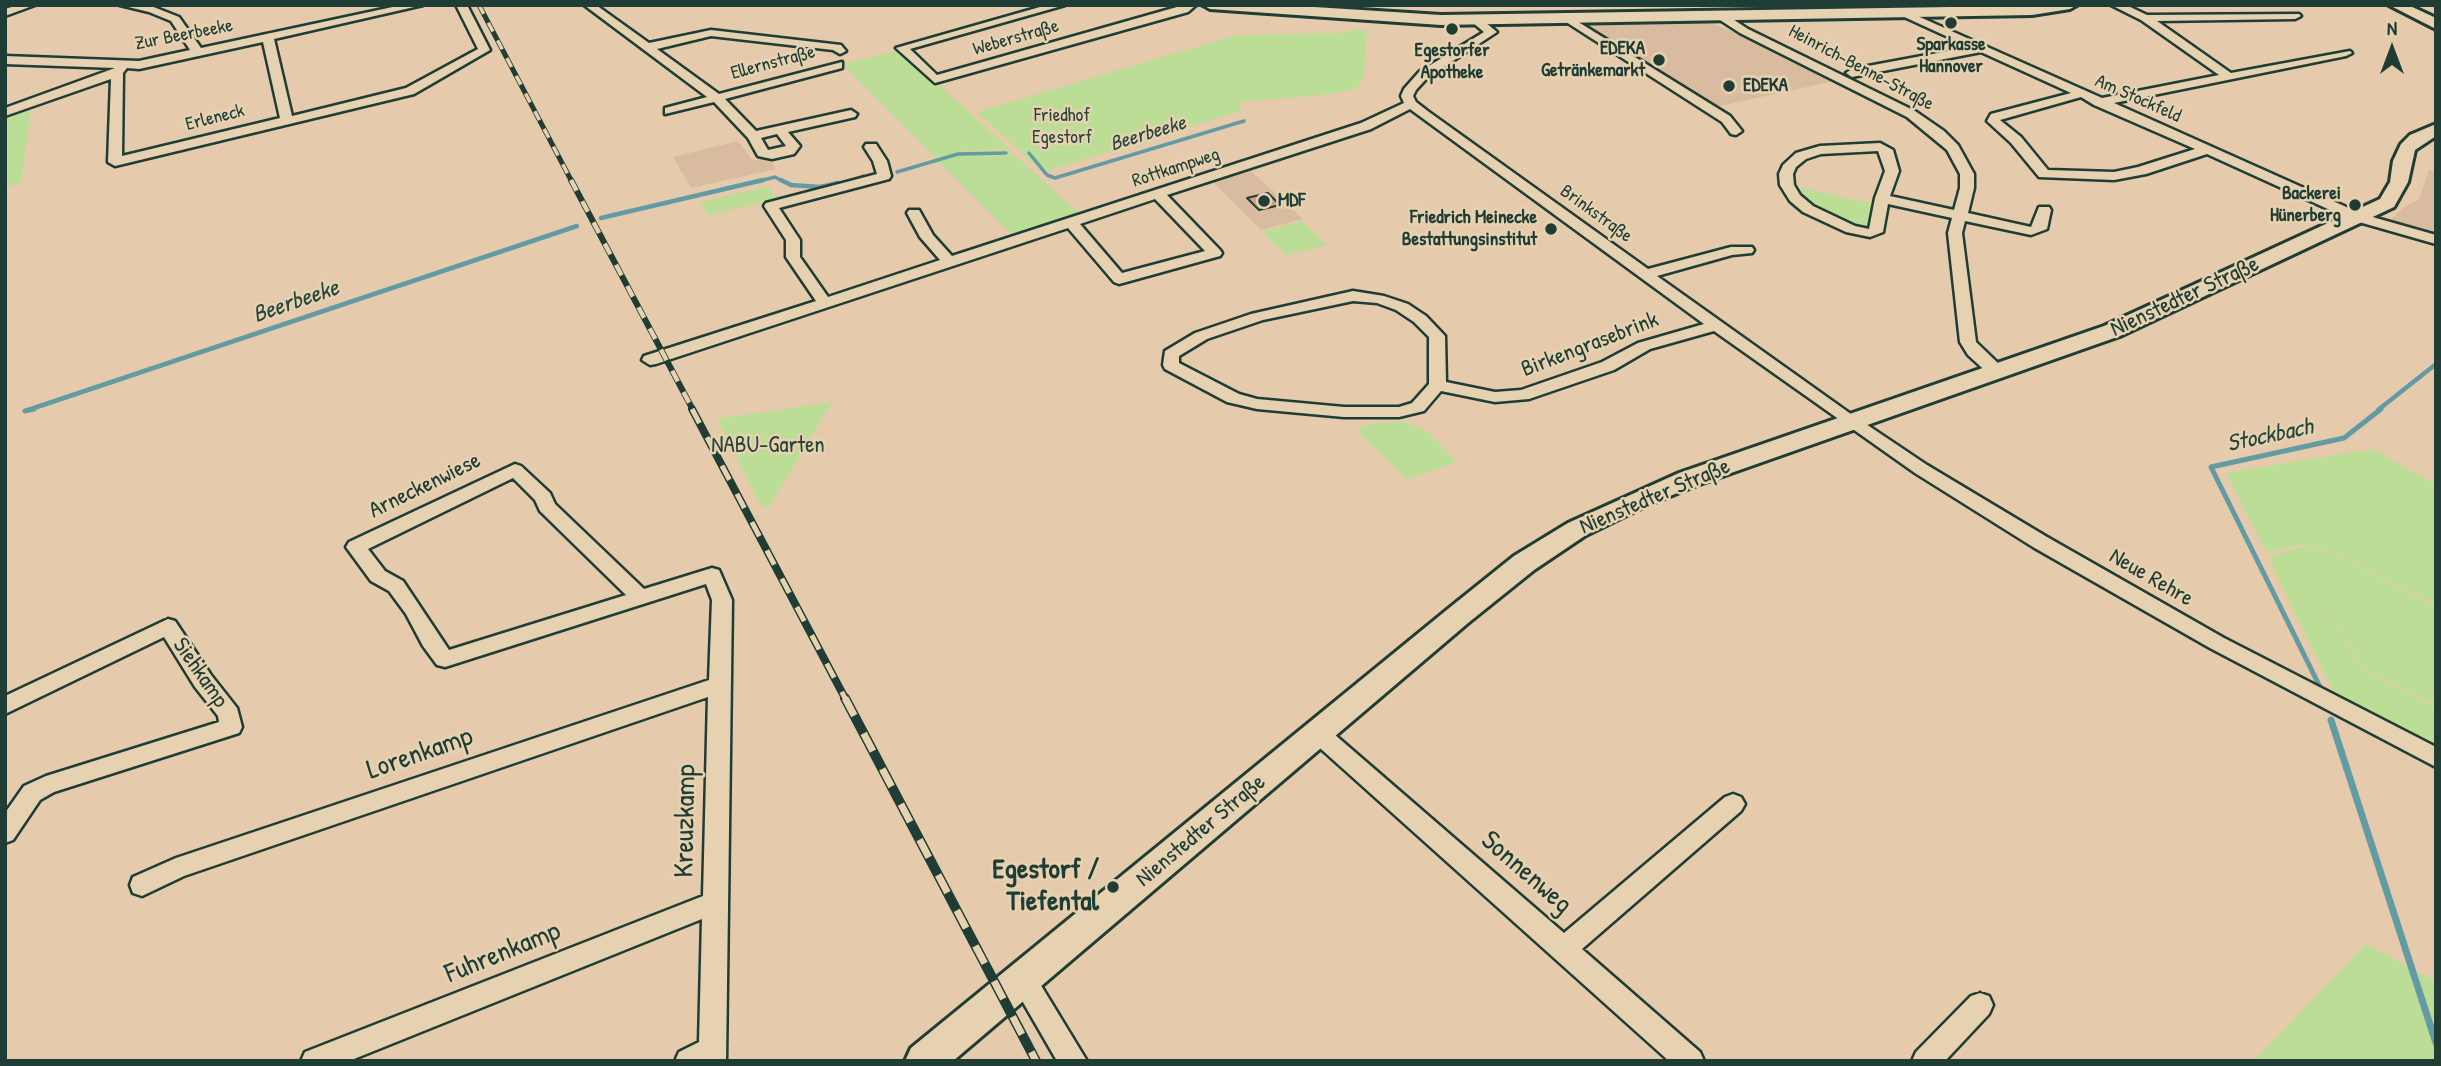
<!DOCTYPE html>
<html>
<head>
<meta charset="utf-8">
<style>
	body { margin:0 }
	#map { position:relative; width:2441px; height:1066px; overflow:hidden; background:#e5cbab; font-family:"Patrick Hand",sans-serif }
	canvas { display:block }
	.frame { position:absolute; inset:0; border:7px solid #1f3d34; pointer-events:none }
	.north { position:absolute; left:2357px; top:14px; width:70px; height:70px; -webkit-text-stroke:5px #e6d1b0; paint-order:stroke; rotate:0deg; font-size:19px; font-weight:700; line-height:28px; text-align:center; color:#1f3d34 }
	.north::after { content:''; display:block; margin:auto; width:24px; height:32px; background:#1f3d34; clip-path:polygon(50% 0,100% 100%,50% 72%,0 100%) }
</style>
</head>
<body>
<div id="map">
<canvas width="2441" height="1066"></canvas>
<div class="frame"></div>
<div class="north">N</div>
</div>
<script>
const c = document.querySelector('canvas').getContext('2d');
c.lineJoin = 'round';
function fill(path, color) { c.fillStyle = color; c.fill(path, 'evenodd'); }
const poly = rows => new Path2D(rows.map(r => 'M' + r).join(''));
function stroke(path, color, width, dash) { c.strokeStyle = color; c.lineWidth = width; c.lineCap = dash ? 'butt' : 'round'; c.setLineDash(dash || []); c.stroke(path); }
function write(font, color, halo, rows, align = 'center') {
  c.font = font + ' "Patrick Hand",sans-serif'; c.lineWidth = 5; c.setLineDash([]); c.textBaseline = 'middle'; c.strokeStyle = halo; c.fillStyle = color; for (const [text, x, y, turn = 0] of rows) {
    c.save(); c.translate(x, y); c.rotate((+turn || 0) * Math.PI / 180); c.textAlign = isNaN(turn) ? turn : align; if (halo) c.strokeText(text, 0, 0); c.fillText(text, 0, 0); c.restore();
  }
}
fill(poly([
	[1703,20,1756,41,1834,81,1711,108,1577,22],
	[738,141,753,161,769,157,776,169,691,188,673,157],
	[1250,170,1303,219,1261,230,1212,181],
	[2429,170,2436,171,2436,237,2387,223,2404,207,2419,199]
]), '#d9bc9f');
fill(poly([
	[1349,29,1370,31,1367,33,1364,76,1357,89,1332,94,1239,102,1240,111,1043,172,977,112,1237,35,1348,33],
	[900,50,1011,150,963,151,936,158,842,64],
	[13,111,31,111,21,183,5,187,5,113],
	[1013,154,1080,214,1080,217,1014,237,938,161,960,155],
	[768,186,776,199,708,215,700,202],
	[1802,188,1874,204,1870,226,1856,226,1819,209,1805,199,1797,189],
	[1302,221,1327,245,1286,255,1262,231],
	[832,402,768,509,760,504,717,419],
	[1402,421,1427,431,1457,462,1407,479,1357,431,1364,425],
	[2373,449,2436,485,2436,604,2331,551,2300,545,2267,553,2226,473],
	[2303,547,2331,552,2436,606,2436,705,2365,670,2310,578,2364,671,2436,707,2436,749,2337,699,2275,572,2270,556],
	[2366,944,2436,982,2436,1061,2254,1061]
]), '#bcdd96');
stroke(poly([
	[1029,153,1047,175,1055,178,1244,121],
	[897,172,958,154,1006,153],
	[853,180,863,176],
	[756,182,775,177,784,182]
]), '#639ba5', 3.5);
stroke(poly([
	[781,180,791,185,820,187,838,183],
	[601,218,763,180],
	[28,410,577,226],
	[2378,410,2436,364]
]), '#639ba5', 4.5);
stroke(poly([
	[25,411,34,409],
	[2322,691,2211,467,2344,438,2381,409]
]), '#639ba5', 5);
stroke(poly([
	[2331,720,2436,1043]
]), '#639ba5', 7);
const building = poly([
	[1268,193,1280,205,1259,210,1247,198,1268,193]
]);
fill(building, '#cba489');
stroke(building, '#1f3d34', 2);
const street = poly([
	[18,5,35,5,5,16,5,9,18,5],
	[120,5,151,6,179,17,201,48,402,5,423,5,274,39,292,116,406,88,478,49,456,5,467,5,490,50,414,94,115,166,108,162,111,79,5,116,5,108,115,68,5,64,5,56,139,61,190,50,171,21,149,12,120,5],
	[263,42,280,118,122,156,123,73,127,68,139,69,263,42],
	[584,5,596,5,649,43,711,30,841,45,846,51,840,54,833,50,711,36,657,49,719,94,842,62,842,68,725,99,756,131,851,110,857,114,855,117,788,132,800,146,794,154,772,159,758,156,748,138,714,102,665,114,665,108,707,97,584,5],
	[777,134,786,146,768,150,761,138,777,134],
	[1047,5,1065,5,910,49,937,75,1184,5,1196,5,1188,12,935,83,896,48,1047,5],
	[2111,5,2126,5,2147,15,2299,14,2301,16,2295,19,2157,21,2231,73,2350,51,2352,53,2346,56,2114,103,2362,214,2436,235,2436,244,2352,220,2207,154,2146,174,2114,180,2039,177,2011,143,1987,121,1991,114,2071,93,1981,52,1852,77,1846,73,1852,69,1970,47,1900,15,1900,11,1904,10,2102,98,2219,75,2141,20,2111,5],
	[2081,97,2094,105,2195,149,2138,167,2114,172,2048,170,2021,137,2000,120,2081,97],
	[1717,14,1725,14,1748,29,1915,111,1944,131,1958,145,1974,174,1974,188,1968,213,2031,227,2039,207,2049,207,2051,210,2047,229,2031,235,1965,221,1962,233,1976,342,2003,368,2005,372,2003,376,1991,376,1968,355,1960,342,1948,233,1952,218,1888,204,1883,232,1870,237,1846,232,1803,212,1790,201,1780,185,1779,174,1783,165,1796,153,1820,146,1880,143,1893,150,1899,171,1890,196,1954,210,1960,188,1960,174,1947,150,1907,117,1740,33,1717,18,1717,14],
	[1878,151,1885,171,1875,198,1869,229,1855,226,1813,206,1800,195,1794,185,1793,174,1796,167,1806,159,1821,154,1878,151],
	[1567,15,1730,116,1742,131,1736,135,1731,134,1722,122,1563,20,1561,18,1567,15],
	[1472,18,1480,18,1497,32,1427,78,1416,90,1413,96,1416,102,1429,112,1648,269,1731,247,1752,247,1754,250,1752,253,1732,255,1657,276,1848,412,1927,465,2047,537,2224,638,2436,747,2436,767,2210,648,2033,547,1915,473,1714,331,1650,349,1614,370,1529,399,1495,402,1441,391,1424,411,1399,417,1344,417,1257,409,1227,402,1165,369,1163,365,1165,351,1195,333,1251,314,1353,291,1384,296,1408,304,1426,316,1445,336,1446,382,1495,392,1521,390,1602,362,1638,343,1704,324,1410,109,1371,129,1167,195,1220,250,1222,253,1220,256,1119,284,1114,282,1068,228,656,364,650,365,642,360,644,356,816,301,786,257,786,240,764,206,766,203,877,174,873,161,864,147,866,144,876,144,887,161,891,176,889,179,779,208,800,240,800,257,828,297,940,260,920,237,907,213,909,210,919,210,933,235,952,256,1361,123,1404,103,1401,96,1404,89,1419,72,1484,32,1472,22,1472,18],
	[1155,199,1205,251,1122,273,1080,224,1155,199],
	[1353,301,1377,303,1396,310,1414,322,1429,337,1429,384,1412,403,1399,407,1344,407,1257,399,1239,394,1179,363,1179,356,1207,339,1263,320,1353,301],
	[515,464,521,466,550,493,555,504,644,589,712,568,719,570,732,600,726,1061,675,1061,679,1052,699,1042,702,919,349,1061,301,1061,305,1052,703,896,708,697,184,876,142,896,133,893,130,885,133,877,176,858,709,680,712,600,706,584,445,667,437,665,423,646,406,614,389,591,371,581,346,547,349,542,515,464],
	[513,478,535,500,540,511,626,595,449,650,403,581,385,571,368,549,513,478],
	[168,619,175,621,211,675,237,708,242,727,239,733,54,792,40,800,13,840,5,843,5,813,24,786,46,776,219,722,218,716,195,687,164,637,5,714,5,696,168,619],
	[1319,725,1327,728,1564,933,1725,797,1733,794,1741,797,1745,804,1741,811,1582,949,1700,1052,1704,1061,1669,1061,1311,740,1308,734,1311,728,1319,725],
	[1022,966,1031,969,1087,1061,1057,1061,1009,978,1013,969,1022,966],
	[1980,993,1989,996,1993,1005,1989,1014,1945,1061,1912,1061,1916,1052,1971,996,1980,993]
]);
const secondary = poly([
	[1203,5,1283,5,1441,15,2077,5,2070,9,2032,15,1441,25,1210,9,1203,5],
	[2389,5,2408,5,2436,18,2436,29,2389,5],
	[2436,124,2436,136,2415,150,2408,182,2394,207,2120,336,1697,485,1643,507,1586,535,1534,570,1468,623,953,1061,905,1061,911,1048,1448,609,1514,556,1568,523,1679,473,2104,326,2163,299,2380,199,2390,182,2393,161,2401,144,2410,135,2436,124]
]);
stroke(street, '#1f3d34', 5);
stroke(secondary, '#1f3d34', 6);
fill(street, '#e6d1b0');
fill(secondary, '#e6d1b0');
const railFar3 = poly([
	[479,5,572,182]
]);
const railFar2 = poly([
	[571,180,693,410]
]);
const railFar1 = poly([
	[692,409,846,700]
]);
const rail = poly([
	[845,698,1036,1061]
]);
stroke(railFar3, '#1f3d34', 5);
stroke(railFar2, '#1f3d34', 6);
stroke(railFar1, '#1f3d34', 8);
stroke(rail, '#1f3d34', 10);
stroke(railFar3, '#e6d1b0', 3.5, [10]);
stroke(railFar2, '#e6d1b0', 4.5, [12]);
stroke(railFar1, '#e6d1b0', 5, [16]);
stroke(rail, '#e6d1b0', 7, [20]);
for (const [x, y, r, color] of [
	[1951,23,7,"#1f3d34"],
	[1452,29,7,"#1f3d34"],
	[1659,60,7,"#1f3d34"],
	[1729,86,7,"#1f3d34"],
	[1264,201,7,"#1f3d34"],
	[2355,205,7,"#1f3d34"],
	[1551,229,7,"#1f3d34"],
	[1113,887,7,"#1f3d34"]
]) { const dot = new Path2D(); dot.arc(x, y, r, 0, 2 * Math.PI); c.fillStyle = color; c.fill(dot); stroke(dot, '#e6d1b0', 2.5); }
write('19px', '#1f3d34', '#e6d1b0', [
	["Zur Beerbeeke",184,35,-11],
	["Weberstraße",1016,38,-16],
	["Ellernstraße",773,63,-15],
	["Heinrich-Benne-Straße",1861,68,28],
	["Am Stockfeld",2138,99,24],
	["Erleneck",215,118,-14],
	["Rottkampweg",1176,168,-18],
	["Brinkstraße",1596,214,36]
]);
write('bold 19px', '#1f3d34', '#e6d1b0', [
	["Sparkasse",1951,45,"center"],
	["Hannover",1951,67,"center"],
	["EDEKA",1645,49],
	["Getränkemarkt",1645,71],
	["Egestorfer",1452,51,"center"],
	["Apotheke",1452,73,"center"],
	["EDEKA",1743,86,"left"],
	["Backerei",2341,194],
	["Hünerberg",2341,216],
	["MDF",1278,201,"left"],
	["Friedrich Meinecke",1537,218],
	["Bestattungsinstitut",1537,240]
], 'right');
write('19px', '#274539', '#e6d1b0', [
	["Friedhof",1062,116],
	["Egestorf",1062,138]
]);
write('italic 21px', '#25453d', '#e6d1b0', [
	["Beerbeeke",1148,134,-17]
]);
write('23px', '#1f3d34', '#e6d1b0', [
	["Nienstedter Straße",2185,297,-25],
	["Birkengrasebrink",1590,345,-21],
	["Arneckenwiese",425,486,-26],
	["Nienstedter Straße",1655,497,-23],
	["Neue Rehre",2151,578,30],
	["Siehkamp",200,673,55],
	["Nienstedter Straße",1201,831,-40]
]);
write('23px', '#274539', '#e6d1b0', [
	["NABU-Garten",768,446]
]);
write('italic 24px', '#25453d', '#e6d1b0', [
	["Beerbeeke",296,302,-19],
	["Stockbach",2270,436,-12]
]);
write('28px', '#1f3d34', '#e6d1b0', [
	["Lorenkamp",420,754,-19],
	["Kreuzkamp",686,821,-89],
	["Sonnenweg",1526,873,41],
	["Fuhrenkamp",503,953,-22]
]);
write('bold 28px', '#1f3d34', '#e6d1b0', [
	["Egestorf /",1099,871],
	["Tiefental",1099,903]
], 'right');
</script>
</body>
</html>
